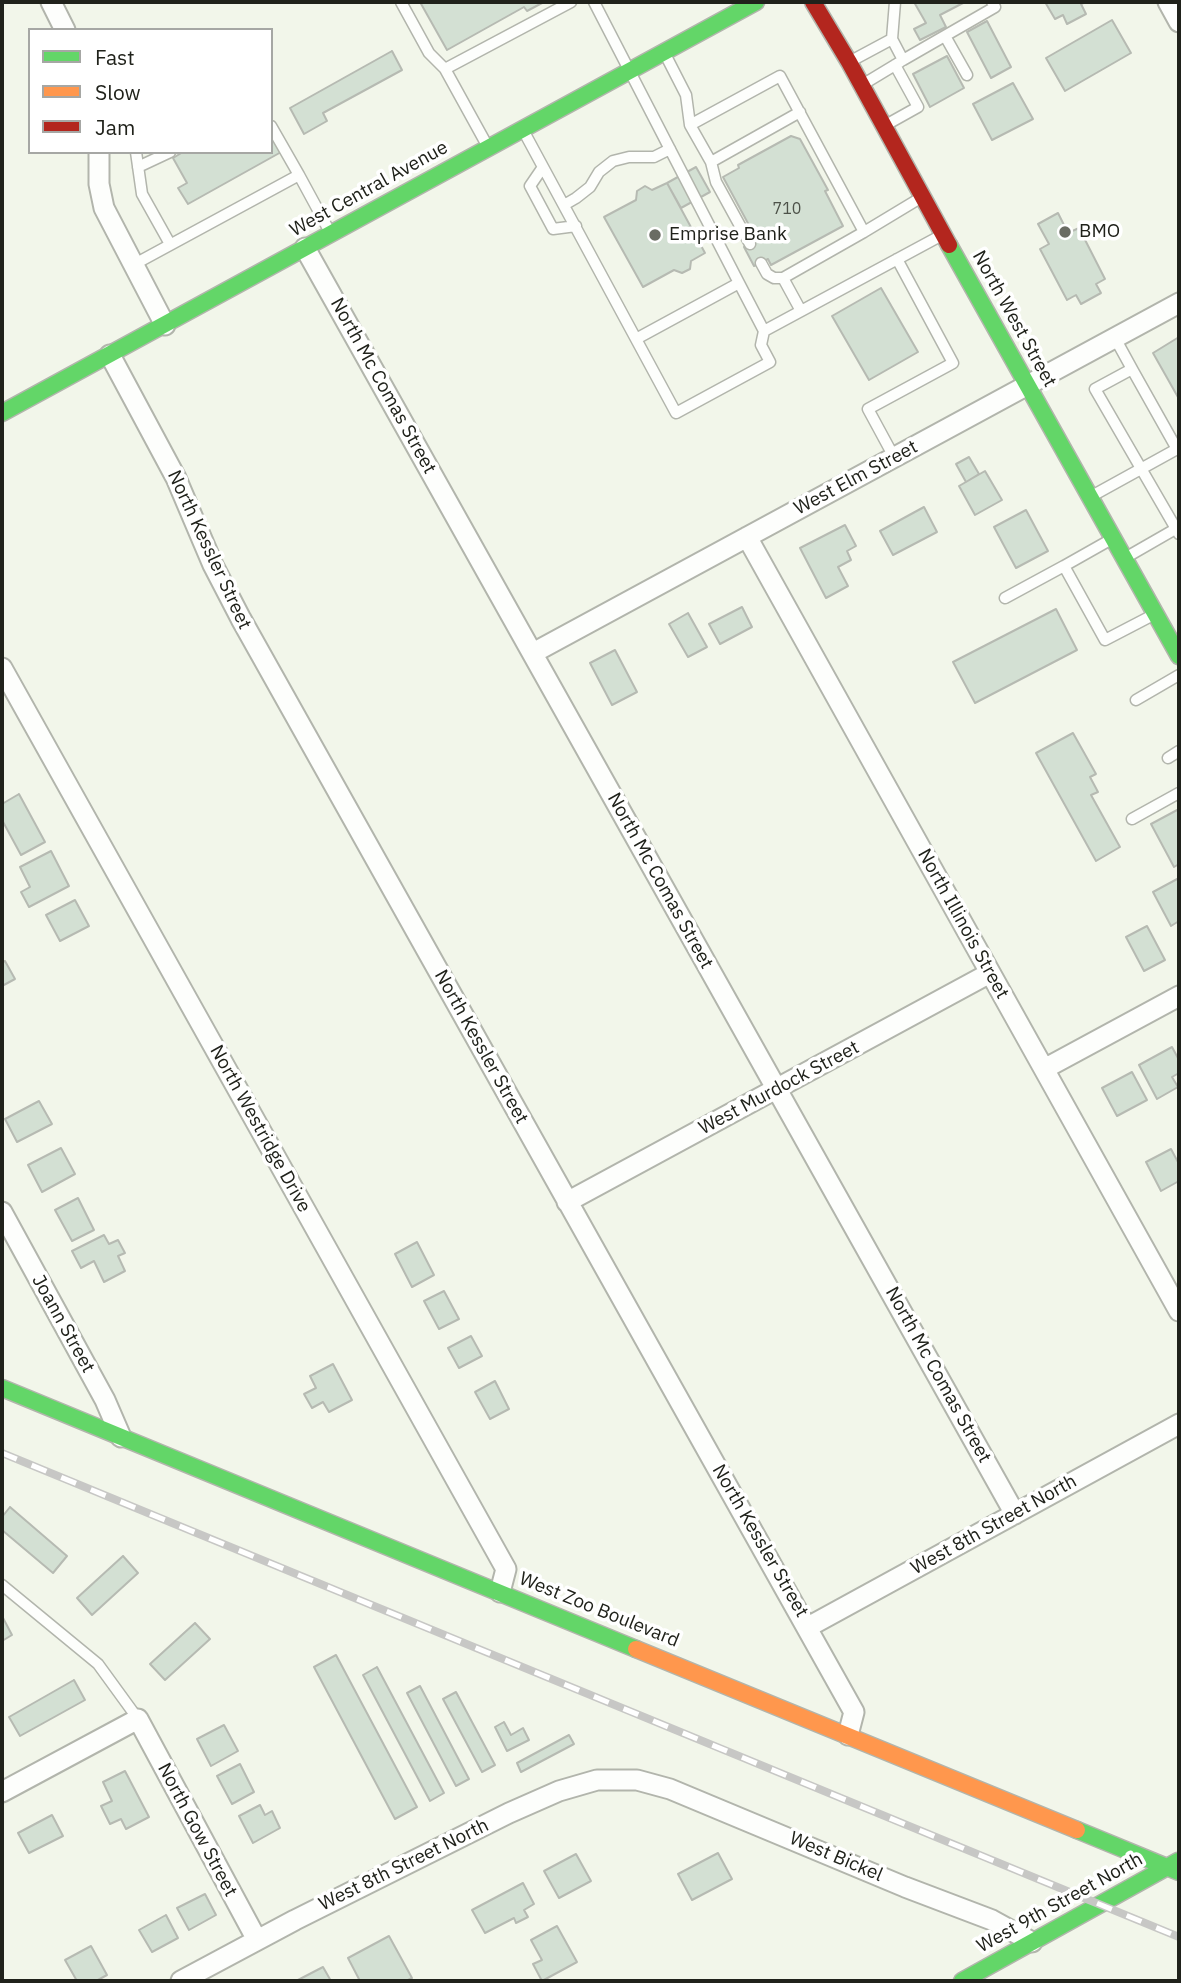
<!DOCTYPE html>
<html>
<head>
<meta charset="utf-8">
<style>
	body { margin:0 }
	#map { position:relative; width:1181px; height:1983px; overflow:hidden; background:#f2f6ea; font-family:"IBM Plex Sans",sans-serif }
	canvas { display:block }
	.frame { position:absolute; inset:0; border:4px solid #20221b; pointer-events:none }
	.legend { position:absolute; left:28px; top:28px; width:245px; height:126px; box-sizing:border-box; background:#fff; border:2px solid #a6a7a4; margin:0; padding:9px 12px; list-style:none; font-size:21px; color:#20221b }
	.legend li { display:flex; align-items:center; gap:14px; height:35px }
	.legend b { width:35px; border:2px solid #a6a7a4 }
</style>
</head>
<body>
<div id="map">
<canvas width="1181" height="1983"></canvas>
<div class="frame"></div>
<ul class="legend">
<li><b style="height:9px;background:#63d668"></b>Fast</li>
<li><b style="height:9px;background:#ff974d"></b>Slow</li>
<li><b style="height:9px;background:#b3261e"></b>Jam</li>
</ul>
</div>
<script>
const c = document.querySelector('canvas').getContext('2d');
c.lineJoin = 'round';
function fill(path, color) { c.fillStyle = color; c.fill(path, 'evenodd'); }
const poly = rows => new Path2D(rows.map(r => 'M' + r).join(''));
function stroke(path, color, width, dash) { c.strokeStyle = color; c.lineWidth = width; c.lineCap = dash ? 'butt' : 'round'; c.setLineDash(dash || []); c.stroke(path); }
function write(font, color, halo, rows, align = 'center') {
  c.font = font + ' "IBM Plex Sans",sans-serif'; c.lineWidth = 7; c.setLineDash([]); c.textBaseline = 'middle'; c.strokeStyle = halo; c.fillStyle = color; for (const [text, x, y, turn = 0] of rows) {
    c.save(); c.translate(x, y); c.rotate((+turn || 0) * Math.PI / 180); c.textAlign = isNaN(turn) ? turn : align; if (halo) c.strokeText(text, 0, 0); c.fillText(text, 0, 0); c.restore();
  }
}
const building = poly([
	[420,2,544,2,527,11,524,7,447,50,420,2],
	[914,2,965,2,940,15,946,27,920,40,914,29,926,23,914,2],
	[1045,2,1086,2,1081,4,1086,14,1067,24,1063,15,1055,19,1045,2],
	[1112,20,1131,53,1065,91,1046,58,1112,20],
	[987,21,1011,67,991,78,967,32,987,21],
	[392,51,402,70,323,113,327,121,304,134,290,108,392,51],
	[947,56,964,88,930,107,913,74,947,56],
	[1013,83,1033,119,992,140,973,104,1013,83],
	[271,129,283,151,188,204,178,188,187,183,173,158,183,152,271,152,271,129],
	[791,136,800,139,828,190,825,191,843,226,771,265,768,259,754,266,744,247,757,240,723,177,739,168,738,165,791,136],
	[696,167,710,192,681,208,667,183,696,167],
	[667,183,705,253,691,261,690,269,682,273,674,270,643,287,604,217,636,200,637,191,645,186,652,190,667,183],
	[1058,213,1068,233,1079,228,1105,279,1096,284,1101,293,1081,304,1076,295,1067,300,1040,249,1049,244,1038,224,1058,213],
	[881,288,918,352,869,380,832,316,881,288],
	[1179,337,1179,399,1153,353,1179,337],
	[969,457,979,474,966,482,956,464,969,457],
	[985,471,1002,500,975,515,959,486,985,471],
	[924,507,937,532,893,555,880,531,924,507],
	[1026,510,1048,551,1016,568,994,527,1026,510],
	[845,525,856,546,847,551,851,560,838,567,848,586,826,598,800,548,845,525],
	[742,607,752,627,720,644,709,624,742,607],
	[1056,609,1077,650,975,703,953,662,1056,609],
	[688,613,707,647,688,657,669,624,688,613],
	[615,650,637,692,612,705,590,663,615,650],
	[1073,733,1096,774,1090,777,1098,792,1091,795,1120,847,1096,861,1036,753,1073,733],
	[19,794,45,842,21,855,2,820,2,804,19,794],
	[1179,809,1179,864,1174,867,1151,824,1179,809],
	[51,851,69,886,29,907,21,892,30,887,20,867,51,851],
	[1179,878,1179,921,1171,926,1153,892,1179,878],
	[75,900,89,926,60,941,46,915,75,900],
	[1147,926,1165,960,1144,971,1126,937,1147,926],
	[5,961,15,979,2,986,2,962,5,961],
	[1172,1047,1179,1060,1179,1073,1172,1077,1178,1087,1157,1099,1139,1065,1172,1047],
	[1132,1072,1147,1100,1117,1116,1102,1088,1132,1072],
	[39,1101,52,1124,17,1142,5,1119,39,1101],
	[61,1148,75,1174,42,1192,28,1165,61,1148],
	[1171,1149,1179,1164,1179,1181,1161,1191,1146,1162,1171,1149],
	[78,1198,94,1230,72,1241,55,1210,78,1198],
	[104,1235,109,1244,118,1240,125,1253,118,1256,125,1271,104,1282,94,1261,81,1268,72,1251,104,1235],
	[417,1242,434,1275,412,1287,395,1254,417,1242],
	[444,1291,459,1319,439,1329,424,1301,444,1291],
	[471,1336,482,1356,459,1368,448,1348,471,1336],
	[333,1364,352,1400,329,1412,323,1402,312,1408,304,1394,316,1388,310,1376,333,1364],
	[495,1381,509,1409,490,1419,475,1392,495,1381],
	[10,1507,67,1556,53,1573,2,1530,2,1517,10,1507],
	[123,1556,138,1573,92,1615,77,1598,123,1556],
	[2,1616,12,1635,2,1641,2,1616],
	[195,1623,210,1639,165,1680,150,1664,195,1623],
	[336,1655,417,1807,395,1819,314,1667,336,1655],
	[377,1667,444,1793,430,1801,363,1675,377,1667],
	[74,1680,85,1700,20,1736,9,1717,74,1680],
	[420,1686,469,1779,456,1786,407,1693,420,1686],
	[456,1692,495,1765,482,1772,443,1699,456,1692],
	[504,1722,511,1735,523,1728,529,1740,507,1751,495,1727,504,1722],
	[224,1725,238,1751,211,1766,197,1739,224,1725],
	[569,1735,574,1744,521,1772,517,1763,569,1735],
	[240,1764,254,1792,232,1804,217,1776,240,1764],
	[125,1771,149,1817,126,1829,121,1819,110,1824,101,1806,112,1801,103,1782,125,1771],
	[260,1805,265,1815,272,1811,280,1828,253,1843,239,1816,260,1805],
	[52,1815,63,1836,29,1853,18,1833,52,1815],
	[718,1853,732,1879,692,1900,678,1874,718,1853],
	[576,1854,591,1881,559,1898,544,1871,576,1854],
	[523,1883,534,1904,524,1910,528,1917,516,1923,514,1918,485,1933,472,1910,523,1883],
	[205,1894,216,1915,189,1930,177,1908,205,1894],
	[166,1915,178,1938,152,1952,139,1930,166,1915],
	[557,1926,577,1962,542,1981,533,1964,542,1960,531,1940,557,1926],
	[389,1936,412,1978,406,1981,360,1981,348,1958,389,1936],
	[91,1946,107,1975,96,1981,77,1981,65,1960,91,1946],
	[323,1967,331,1981,296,1981,323,1967]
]);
fill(building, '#d3e0d3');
stroke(building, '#b6bab2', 2);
const lane = poly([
	[401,2,429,53,445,69,488,147],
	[594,2,739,283],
	[945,36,967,75],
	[892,39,903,60,995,7,992,2],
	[665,54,686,95,690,125,780,76,864,232,922,197],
	[851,61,892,39,895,2],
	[445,69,571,2],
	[862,85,900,62],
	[690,125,711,162,800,112],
	[271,126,299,175],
	[884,126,918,107,895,65],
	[523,130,676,413,770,362,761,345,764,331,942,235],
	[136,152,142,194,170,244],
	[711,162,716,182,750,244],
	[138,167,170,152],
	[543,167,530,186,553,229,576,226],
	[564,205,576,198,590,187,599,172,613,161,629,157,654,157,670,149],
	[761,263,767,274,774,278,783,278],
	[133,265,299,175,331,234],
	[801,311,783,278,864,232],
	[1115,338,1132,369,1095,389,1179,534],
	[636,339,739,283,764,331],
	[894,457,868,409,953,363,897,259],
	[1090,497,1177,449,1132,369],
	[1110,540,1064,566,1105,640,1155,614],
	[1125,558,1179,527],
	[1005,598,1064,566],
	[1136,700,1179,675],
	[1168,758,1179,751],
	[1132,819,1179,793],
	[2,1585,98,1664,138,1719]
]);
const street = poly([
	[51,2,65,30],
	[1168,2,1179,22],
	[99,152,99,184,104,208,165,325],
	[305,248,1015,1514],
	[110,355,176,478,213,565,241,619,854,1712,848,1735],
	[747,537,1179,1311],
	[533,653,1179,303],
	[2,668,506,1569,500,1592],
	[1044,1069,1179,996],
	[567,1202,990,973],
	[2,1212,105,1400,121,1437],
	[808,1627,1179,1424],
	[2,1792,138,1719,257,1940],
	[181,1981,295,1920,509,1813,559,1791,597,1780,637,1780,670,1789,905,1887,992,1920,1032,1942]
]);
const fast = poly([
	[949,245,1179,656],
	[2,413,756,2],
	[2,1388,636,1649],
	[1077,1830,1179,1872],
	[962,1981,1178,1861]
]);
const slow = poly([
	[636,1649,1077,1830]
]);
const jam = poly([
	[813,2,849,62,949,245]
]);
stroke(lane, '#b2b5ac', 13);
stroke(street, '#b2b5ac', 23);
stroke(fast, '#b2b5ac', 19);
stroke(slow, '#b2b5ac', 19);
stroke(jam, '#b2b5ac', 19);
stroke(lane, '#fdfefc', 10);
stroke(street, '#fdfefc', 19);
stroke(fast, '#63d668', 16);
stroke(slow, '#ff974d', 16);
stroke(jam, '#b3261e', 16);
const rail = poly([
	[2,1453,1179,1937]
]);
stroke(rail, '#c7c7c5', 8);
stroke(rail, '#fff', 5, [16]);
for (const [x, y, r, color] of [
	[1065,232,7,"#6a6c63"],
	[655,235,7,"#6a6c63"]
]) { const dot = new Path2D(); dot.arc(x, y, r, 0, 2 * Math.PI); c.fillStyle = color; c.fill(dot); stroke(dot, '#fff', 2.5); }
write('16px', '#4d5249', null, [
	["710",787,209]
]);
write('19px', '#20221b', '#fff', [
	["West Central Avenue",369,189,-29],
	["North West Street",1014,319,61],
	["North Mc Comas Street",383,386,61],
	["West Elm Street",856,478,-28],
	["North Kessler Street",209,550,65],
	["North Mc Comas Street",660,881,61],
	["North Illinois Street",963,924,61],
	["North Kessler Street",481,1047,61],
	["West Murdock Street",779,1088,-28],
	["North Westridge Drive",260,1129,61],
	["Joann Street",63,1324,61],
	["North Mc Comas Street",938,1375,61],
	["West 8th Street North",994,1525,-29],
	["North Kessler Street",760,1541,60],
	["West Zoo Boulevard",599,1610,22],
	["North Gow Street",197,1830,62],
	["West Bickel",836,1857,23],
	["West 8th Street North",404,1865,-26],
	["West 9th Street North",1060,1903,-29]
]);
write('19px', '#20221b', '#fff', [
	["BMO",1079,232],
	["Emprise Bank",669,235]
], 'left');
</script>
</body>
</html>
